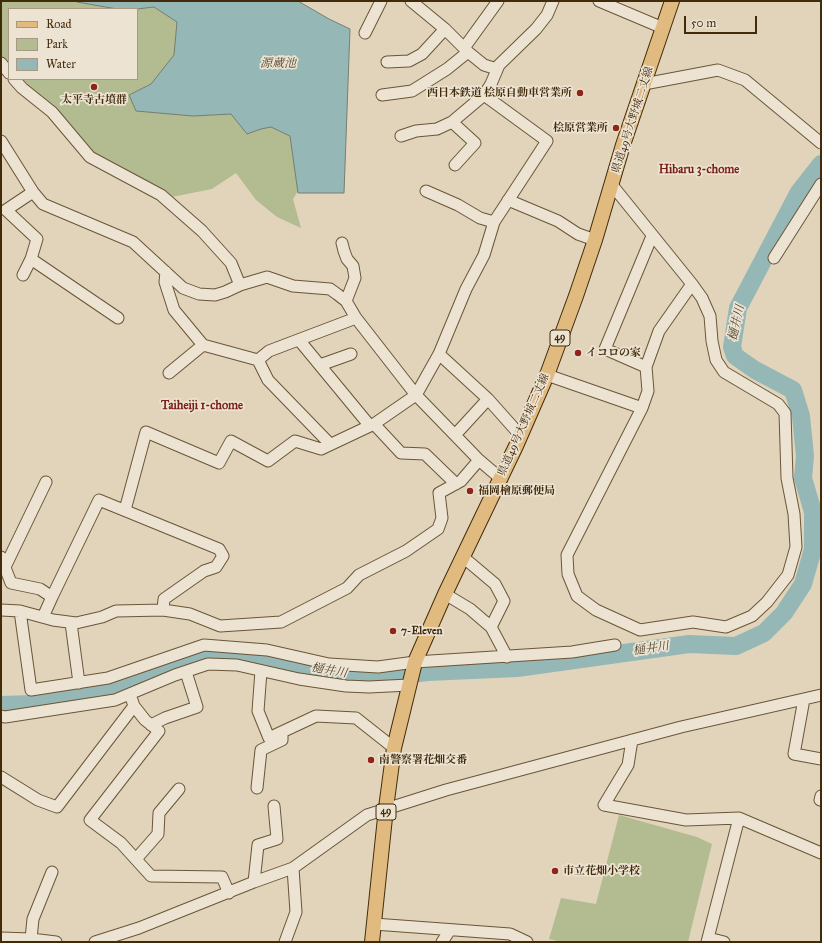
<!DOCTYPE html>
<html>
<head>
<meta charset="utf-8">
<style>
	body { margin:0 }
	#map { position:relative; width:822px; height:943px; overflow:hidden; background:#e1d4bb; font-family:"IM FELL Great Primer",serif }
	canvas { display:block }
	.frame { position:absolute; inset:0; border:2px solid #422b0b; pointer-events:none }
	.legend { position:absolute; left:8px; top:8px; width:130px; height:72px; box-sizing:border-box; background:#ece3d3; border:1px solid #a89983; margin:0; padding:5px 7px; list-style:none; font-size:12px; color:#422b0b }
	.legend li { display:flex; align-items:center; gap:8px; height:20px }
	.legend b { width:20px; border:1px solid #a89983 }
	.scale { position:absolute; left:684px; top:16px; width:73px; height:18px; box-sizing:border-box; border:2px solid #422b0b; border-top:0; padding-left:5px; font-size:12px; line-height:14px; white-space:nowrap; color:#422b0b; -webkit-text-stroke:3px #ece3d3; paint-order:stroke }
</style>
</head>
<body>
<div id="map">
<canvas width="822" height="943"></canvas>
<div class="frame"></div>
<ul class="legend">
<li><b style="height:5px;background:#e0ba7e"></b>Road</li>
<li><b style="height:11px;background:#b3bc90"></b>Park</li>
<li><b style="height:11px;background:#95b7b6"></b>Water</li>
</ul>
<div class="scale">50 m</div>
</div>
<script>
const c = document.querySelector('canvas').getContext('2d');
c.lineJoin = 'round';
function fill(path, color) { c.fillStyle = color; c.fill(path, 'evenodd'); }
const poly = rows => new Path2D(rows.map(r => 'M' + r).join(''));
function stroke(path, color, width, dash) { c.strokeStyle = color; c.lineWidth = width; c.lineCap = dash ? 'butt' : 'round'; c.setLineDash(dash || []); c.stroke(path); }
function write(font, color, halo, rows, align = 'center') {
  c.font = font + ' "IM FELL Great Primer","Noto Serif JP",serif'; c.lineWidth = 3.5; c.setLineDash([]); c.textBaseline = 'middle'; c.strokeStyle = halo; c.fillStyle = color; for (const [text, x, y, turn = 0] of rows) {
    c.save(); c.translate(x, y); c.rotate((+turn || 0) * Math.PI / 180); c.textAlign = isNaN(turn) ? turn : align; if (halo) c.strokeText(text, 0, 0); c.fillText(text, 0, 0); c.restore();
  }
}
fill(poly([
	[1,1,151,1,186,21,217,108,272,121,299,134,304,181,293,199,301,228,277,217,256,200,236,173,212,189,172,197,93,154,55,110,22,79,137,79,137,9,9,9,9,67,1,56],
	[619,815,697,837,712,844,688,942,562,942,549,939,561,898,596,904]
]), '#b3bc90');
const water = poly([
	[80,1,298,1,329,19,350,29,344,193,298,193,290,136,271,127,261,129,247,134,231,114,193,116,136,111,129,95,151,84,174,55,177,22,154,7,137,9,117,9,77,2,80,1]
]);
fill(water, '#95b7b6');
stroke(water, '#747f72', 1);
stroke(poly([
	[1,705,33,704,123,689,206,655,251,657,371,678,428,672,517,668,689,644,736,646,764,633,784,613,803,584,813,549,813,512,803,478,805,456,801,416,793,390,755,370,735,356,732,347,738,308,799,192,821,164]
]), '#95b7b6', 18);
const minor = poly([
	[411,1,445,29,468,52,484,65,497,69],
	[599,1,663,28],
	[365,33,381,1],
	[464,48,498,1],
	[387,62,409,61,422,54,445,29],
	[1,63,9,73],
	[14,79,22,88,52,112,90,157,161,195,202,231,231,263,240,285],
	[644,84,718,70,745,80,821,143],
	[382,95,412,91,447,69,468,52],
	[452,122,475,143,455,165],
	[401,136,416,131,437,129,452,122,484,95,491,84,499,65,536,29,547,15,553,1],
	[1,141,33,192,43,204,133,242,183,288,199,294,215,295,225,292,240,285,267,277,293,286,330,289,337,294,346,301,356,318,416,395,479,460],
	[426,191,458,205,480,218,494,222],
	[33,192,6,210,37,239,31,259,118,318],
	[508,200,558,221,578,234,595,240],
	[342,243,344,251,347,259,353,266,355,278,346,301],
	[774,258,821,184],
	[166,272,165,282,174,310,203,345,258,360,269,351,356,318],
	[23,275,31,259],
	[299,340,370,426],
	[439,354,488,399,520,435],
	[258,360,268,380,330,444],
	[320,365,351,354],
	[646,367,605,349,652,236],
	[169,373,203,345],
	[547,375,642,408,567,555,568,574,577,596,596,610,640,630,693,622,726,627,752,616,767,602,788,575,796,547,794,514,787,478,785,413,778,404,724,372,716,360,712,341,710,316,702,298,692,284,612,185],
	[642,408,648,391,646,367,659,331,692,284],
	[374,424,401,453,425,454,456,484],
	[455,435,488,399],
	[125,510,146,432,219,463,231,441,268,461,295,441,321,449,374,424,416,395,439,354,466,289,484,255,494,222,547,141,484,95],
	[1,557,11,583,40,589,52,597,43,617],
	[463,557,495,584,504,601,491,627],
	[5,567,46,482],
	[445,594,470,609,491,627,507,657],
	[52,597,99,500,219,549,223,556,216,567,204,571,164,599,163,610],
	[1,610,20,611,53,620,76,623,102,617,116,611,163,610,190,614,220,626,281,622,347,588,359,575,406,551,438,529,442,518,439,493,461,481,479,460,500,478],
	[20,611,31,690,108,678,204,645,267,650,329,664,378,667,415,662,572,652,615,645],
	[71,623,79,683],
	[261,671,258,711,269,738,316,716,356,718,394,748],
	[804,699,794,754,821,759],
	[134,706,145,720,159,731,90,820,121,843,151,876,222,877,229,893],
	[1,716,5,717,115,700,175,675,208,664,237,665,299,679,346,686,369,687,409,685],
	[151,725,165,718,197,707,186,672],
	[632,740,628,765,604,805,686,820,739,818,821,853],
	[1,777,38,800,57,807,134,706,132,700],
	[257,788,261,750,282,740,282,736],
	[820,800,821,796],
	[136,859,158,834,159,813,179,789],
	[254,882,258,845,277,839,274,806],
	[374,924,510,934,527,942],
	[1,938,31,939,56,942],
	[708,938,724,942],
	[31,939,33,919,52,872],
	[95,942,139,928,254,882,293,868,367,815,446,790,681,727,821,695],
	[285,942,296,912,293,868],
	[442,942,450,930],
	[707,942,739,818]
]);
const major = poly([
	[372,942,386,808,394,748,415,662,445,594,516,446,547,375,576,296,595,240,623,145,672,1]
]);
stroke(minor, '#6a5537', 13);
stroke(major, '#422b0b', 16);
stroke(minor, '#ece3d3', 11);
stroke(major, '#e0ba7e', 14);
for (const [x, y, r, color] of [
	[94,87,4,"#8f2418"],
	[580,93,4,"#8f2418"],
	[616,128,4,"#8f2418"],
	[578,353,4,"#8f2418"],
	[470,491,4,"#8f2418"],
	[393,631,4,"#8f2418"],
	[371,760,4,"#8f2418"],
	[555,871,4,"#8f2418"]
]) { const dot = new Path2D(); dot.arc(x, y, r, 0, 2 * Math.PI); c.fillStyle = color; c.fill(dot); stroke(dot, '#ece3d3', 1.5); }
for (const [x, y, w] of [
	[560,338,20],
	[386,812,20]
]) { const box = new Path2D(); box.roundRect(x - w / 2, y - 8, w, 16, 3); c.fillStyle = '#ece3d3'; c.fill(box); stroke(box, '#422b0b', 1); }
write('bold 10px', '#422b0b', null, [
	["49",560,338],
	["49",386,812]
]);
write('bold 11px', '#422b0b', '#ece3d3', [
	["西日本鉄道 桧原自動車営業所",572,93,"right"],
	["太平寺古墳群",94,100,"center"],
	["桧原営業所",608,128,"right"],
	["イコロの家",586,353],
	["福岡檜原郵便局",478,491],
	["7-Eleven",401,631],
	["南警察署花畑交番",379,760],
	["市立花畑小学校",563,871]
], 'left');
write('11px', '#422b0b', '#ece3d3', [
	["県道49号大野城二丈線",633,120,-72],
	["県道49号大野城二丈線",524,425,-66]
]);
write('italic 12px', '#53472d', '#ece3d3', [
	["源蔵池",278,64],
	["樋井川",737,323,-77],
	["樋井川",651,649,-8],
	["樋井川",329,671,10]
]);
write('bold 12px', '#7a1f14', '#ece3d3', [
	["Hibaru 3-chome",699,170],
	["Taiheiji 1-chome",202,406]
]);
</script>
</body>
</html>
